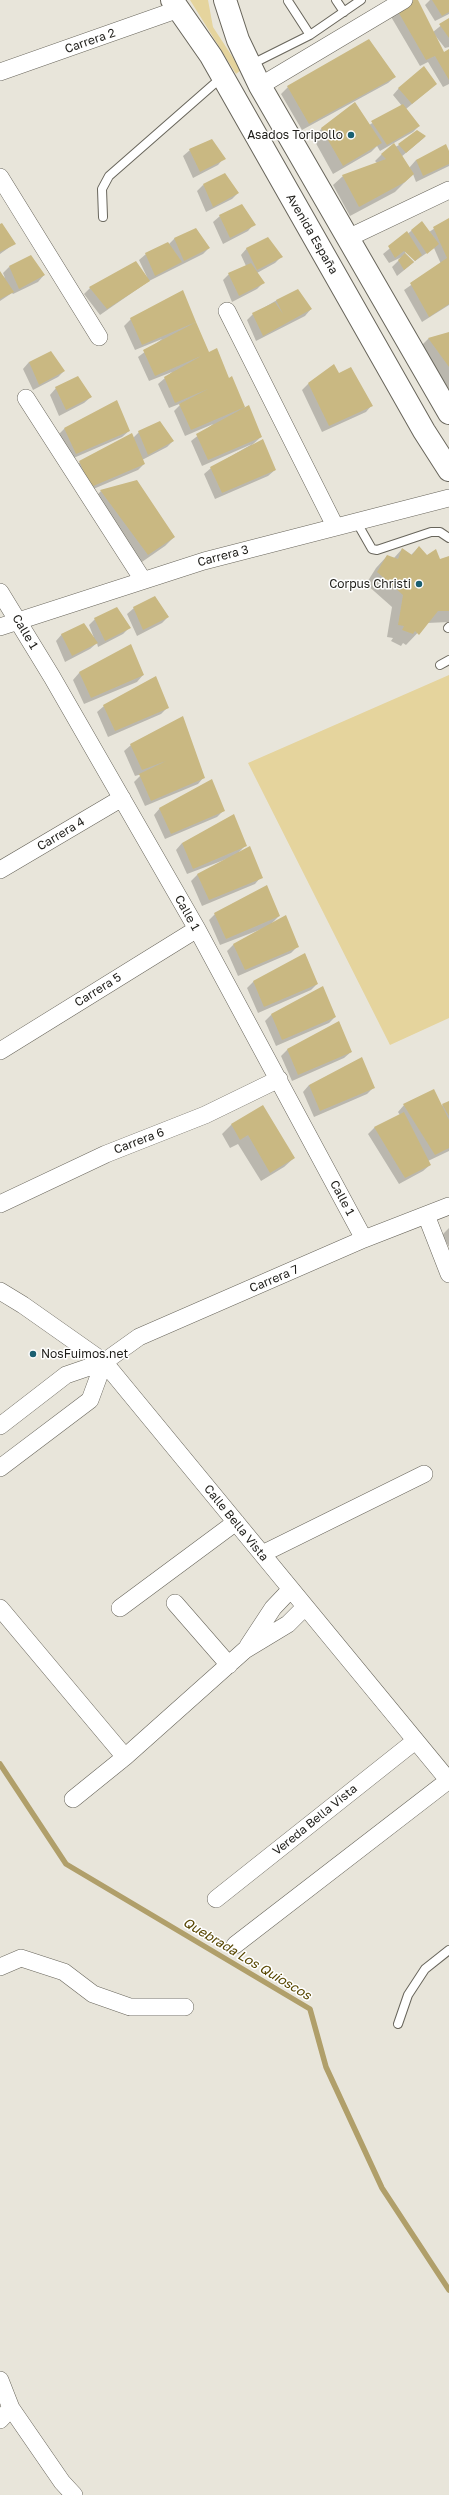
<!DOCTYPE html>
<html>
<head>
<meta charset="utf-8">
<style>
	body { margin:0 }
	canvas { display:block; background:#e8e5da }
</style>
</head>
<body>
<canvas width="449" height="2495"></canvas>
<script>
const c = document.querySelector('canvas').getContext('2d');
c.lineJoin = 'round';
function fill(path, color) { c.fillStyle = color; c.fill(path, 'evenodd'); }
const poly = rows => new Path2D(rows.map(r => 'M' + r).join(''));
function stroke(path, color, width, dash) { c.strokeStyle = color; c.lineWidth = width; c.lineCap = dash ? 'butt' : 'round'; c.setLineDash(dash || []); c.stroke(path); }
function write(font, color, halo, rows, align = 'center') {
  c.font = font + ' "Golos Text",sans-serif'; c.lineWidth = 3; c.setLineDash([]); c.textBaseline = 'middle'; c.strokeStyle = halo; c.fillStyle = color; for (const [text, x, y, turn = 0] of rows) {
    c.save(); c.translate(x, y); c.rotate((+turn || 0) * Math.PI / 180); c.textAlign = isNaN(turn) ? turn : align; if (halo) c.strokeText(text, 0, 0); c.fillText(text, 0, 0); c.restore();
  }
}
fill(poly([
	[190,0,208,0,213,27,241,70,236,74],
	[449,675,449,1018,390,1045,248,763]
]), '#e5d49d');
fill(poly([
	[416,0,433,32,449,19,449,47,445,48,434,34,444,53,449,50,449,84,443,87,428,62,420,66,390,15],
	[430,0,449,0,449,14,435,21,425,5],
	[395,77,388,83,302,130,281,94,288,87],
	[399,88,429,90,406,109,419,126,413,132,380,151,377,146,371,152,333,174,313,138,322,128,369,125,402,106,393,95],
	[425,137,401,157,409,168,416,160,449,153,449,166,416,182,413,174,395,192,350,216,333,185,343,176,377,163,375,161,382,154,399,145],
	[190,150,224,158,218,165,193,178,183,156],
	[203,185,238,193,232,199,206,212,197,191],
	[220,216,254,224,248,231,223,244,213,222],
	[449,219,449,305,422,322,404,290,441,264,434,248,415,261,406,251,405,253,414,262,397,276,392,267,402,257,389,263,383,254,422,222,429,232],
	[0,225,14,244,0,254],
	[196,229,209,248,203,254,149,281,100,315,84,294,90,288,147,277,139,260,146,254,168,245,174,239],
	[247,248,281,257,275,263,257,273,263,283,257,289,232,302,223,280,229,274,246,266,241,255],
	[9,267,44,275,38,282,13,294,12,293,0,301,0,273,5,278,3,273],
	[182,292,208,354,228,379,232,378,245,409,261,437,252,445,275,470,268,476,215,499,204,474,211,468,252,444,202,466,191,441,213,424,185,436,174,411,182,403,169,408,158,384,172,372,149,381,138,357,162,339,135,350,124,326,131,319],
	[277,300,311,309,305,316,256,341,247,320,253,314],
	[449,333,449,389,419,348,428,339],
	[29,362,64,371,58,377,33,390,23,369],
	[339,374,372,405,366,412,322,432,302,390,308,384],
	[56,388,91,397,84,403,59,416,50,395],
	[64,429,129,431,122,437,69,460,58,435],
	[139,432,173,441,167,447,142,460,144,464,138,470,84,493,74,468,80,462,133,438],
	[101,491,174,537,165,546,139,564,92,500],
	[419,547,426,556,440,560,449,557,449,622,427,623,406,645,403,643,401,646,391,641,393,638,387,637,392,607,366,584,376,568,387,556,394,558,402,549,411,555],
	[134,608,168,617,162,623,137,636,127,614],
	[95,619,130,627,123,634,98,647,97,643,90,649,65,662,56,641,62,634,94,638,89,625],
	[131,646,143,675,137,682,84,704,73,680,79,673],
	[104,706,167,708,161,714,108,737,97,712],
	[131,745,204,777,198,784,145,806,134,782,142,774,135,776,124,751],
	[160,808,224,810,217,817,165,839,154,815],
	[182,843,246,845,239,852,261,877,255,884,202,906,191,881,197,875,232,857,187,874,176,850],
	[215,914,279,916,272,923,297,947,291,953,238,976,227,951,233,945,267,927,220,945,209,920],
	[305,954,317,984,311,990,258,1013,247,988,253,982],
	[271,1015,335,1017,329,1023,276,1046,265,1021],
	[339,1022,351,1052,344,1058,292,1081,281,1056,287,1050],
	[309,1085,373,1088,367,1094,314,1117,303,1092],
	[449,1102,449,1151,428,1161,430,1165,423,1171,399,1184,368,1134,374,1128,400,1115,398,1112,404,1105,441,1106],
	[262,1107,294,1158,284,1167,261,1181,238,1144,230,1148,222,1134,231,1125],
	[449,1228,449,1247,442,1235]
]), '#0003');
stroke(poly([
	[0,1764,66,1864,310,2009,326,2067,382,2188,449,2290]
]), '#b09f6a', 5.5);
fill(poly([
	[413,0,418,0,444,52,449,49,449,80,435,56,426,60,396,8],
	[432,0,449,0,449,12,442,16],
	[449,18,449,38,439,24],
	[369,39,396,77,309,124,287,86],
	[424,66,437,84,412,104,398,88],
	[355,102,382,143,343,166,321,128],
	[403,104,420,126,387,145,371,121],
	[417,130,426,136,406,153,398,144],
	[212,139,226,159,200,172,189,149],
	[394,143,414,174,405,182,359,207,342,175,386,159,381,154],
	[446,144,449,151,449,164,423,176,416,160],
	[225,173,239,193,213,207,203,184],
	[242,204,256,225,230,238,219,215],
	[449,218,449,304,429,317,410,283,447,258,433,227],
	[422,221,439,244,427,254,411,230],
	[2,223,16,244,0,252,0,224],
	[196,228,210,248,184,261,174,238],
	[407,231,422,255,415,261,404,251,395,258,388,246],
	[268,237,283,257,257,270,246,248],
	[168,242,182,262,155,276,145,253],
	[405,253,414,262,404,270,398,260],
	[31,255,45,275,19,289,9,266],
	[136,261,150,281,107,309,89,287],
	[251,263,265,283,239,296,228,273],
	[0,271,14,292,0,299],
	[298,289,312,309,263,336,252,313,275,302,283,314,276,300],
	[183,290,196,322,142,345,130,318],
	[196,322,209,352,217,348,229,378,232,376,245,407,191,430,179,404,208,389,175,403,164,377,201,356,155,376,143,350],
	[449,332,449,367,428,338],
	[51,351,65,371,39,385,29,362],
	[334,364,339,373,351,367,373,406,329,426,308,383],
	[78,376,92,397,66,410,55,387],
	[117,400,130,431,76,454,64,428],
	[249,405,262,437,208,460,196,434],
	[160,421,174,441,148,455,138,431],
	[132,433,145,464,91,487,79,461],
	[263,439,276,470,222,493,210,467],
	[137,480,175,537,148,555,100,490],
	[419,546,427,555,436,549,440,559,449,556,449,611,438,611,419,635,415,631,413,634,402,630,404,626,398,625,403,595,377,572,387,555,398,559,402,548,412,555],
	[155,596,169,617,143,630,133,607],
	[117,607,131,628,105,641,94,618],
	[84,623,98,643,72,656,61,634],
	[131,644,144,675,91,698,79,672],
	[156,676,169,708,115,731,103,705],
	[183,716,205,778,151,801,139,774,166,761,142,770,130,744],
	[212,779,225,811,171,834,159,808],
	[234,814,247,846,193,869,182,843],
	[250,846,263,878,209,900,197,874],
	[267,885,280,916,226,939,214,913],
	[286,915,299,947,245,970,233,944],
	[305,953,318,984,264,1007,253,981],
	[323,986,336,1017,282,1040,271,1014],
	[339,1021,352,1052,298,1075,287,1049],
	[362,1057,375,1088,320,1111,309,1085],
	[434,1089,449,1120,449,1148,435,1155,403,1104],
	[449,1101,449,1116,442,1104],
	[263,1105,295,1158,270,1173,248,1135,240,1140,231,1124],
	[404,1112,431,1165,405,1178,374,1127]
]), '#c9b882');
const lane = poly([
	[336,0,344,12],
	[288,1,310,35],
	[250,65,310,35,361,0],
	[103,217,102,189,109,176,222,77],
	[356,521,372,549,377,550,431,532,440,532,449,538],
	[448,628,449,627],
	[440,665,449,660],
	[398,2024,408,1995,425,1969,449,1950]
]);
const street = poly([
	[0,72,179,9],
	[260,86,404,0],
	[0,177,99,337],
	[348,238,449,190],
	[227,311,335,526],
	[26,398,143,580],
	[0,592,52,677,197,929,364,1239],
	[0,627,204,561,449,498],
	[0,870,122,798],
	[0,1051,197,929],
	[0,1204,106,1154,205,1115,279,1079],
	[426,1215,449,1274],
	[0,1291,23,1305,104,1362,449,1781],
	[0,1426,66,1375,104,1362,139,1337,364,1239,449,1206],
	[0,1468,90,1400,104,1362],
	[262,1554,424,1474],
	[175,1603,229,1665],
	[0,1608,125,1757],
	[120,1608,236,1522],
	[248,1646,273,1608,291,1589],
	[73,1799,125,1757,245,1650,288,1624,305,1607],
	[216,1899,415,1741],
	[235,1945,449,1780],
	[0,1967,21,1958,64,1972,93,1994,130,2007,185,2007],
	[0,2380,11,2408,62,2482,74,2495],
	[0,2420,11,2408]
]);
const secondary = poly([
	[172,0,211,56,424,431,449,470],
	[225,0,238,40,260,86,449,413]
]);
stroke(lane, '#68655b', 10);
stroke(street, '#68655b', 18);
stroke(secondary, '#68655b', 24);
stroke(lane, '#fff', 8);
stroke(street, '#fff', 17);
stroke(secondary, '#fff', 22);
for (const [x, y, r, color] of [
	[351,135,4,"#1a5f71"],
	[419,584,4,"#1a5f71"],
	[33,1354,4,"#1a5f71"]
]) { const dot = new Path2D(); dot.arc(x, y, r, 0, 2 * Math.PI); c.fillStyle = color; c.fill(dot); stroke(dot, '#fff', 1.5); }
write('12px', '#1e1d19', '#fff', [
	["Carrera 2",90,41,-19],
	["Avenida España",312,234,60],
	["Carrera 3",223,556,-15],
	["Calle 1",25,632,59],
	["Carrera 4",61,834,-31],
	["Calle 1",187,913,61],
	["Carrera 5",98,990,-32],
	["Carrera 6",139,1141,-21],
	["Calle 1",342,1198,62],
	["Carrera 7",274,1279,-23],
	["Calle Bella Vista",236,1523,51],
	["Vereda Bella Vista",315,1820,-39]
]);
write('12px', '#1e1d19', '#fff', [
	["Asados Toripollo",343,135],
	["Corpus Christi",411,584],
	["NosFuimos.net",41,1354,"left"]
], 'right');
write('italic 13px', '#574600', '#fff', [
	["Quebrada Los Quioscos",247,1959,31]
]);
</script>
</body>
</html>
